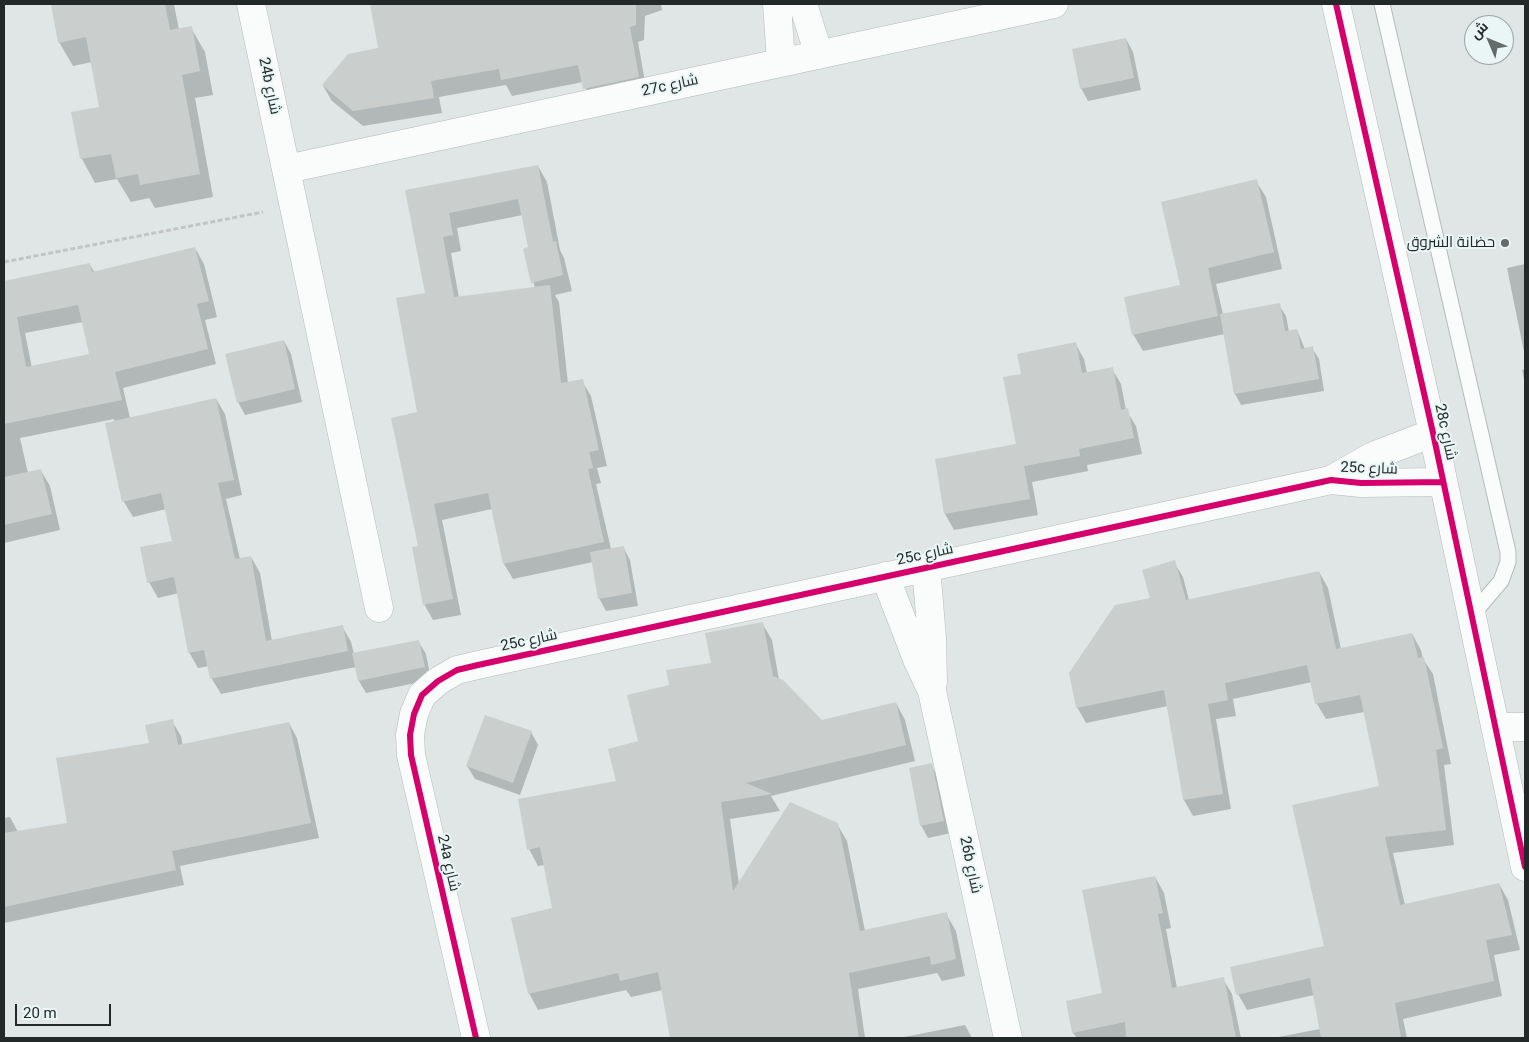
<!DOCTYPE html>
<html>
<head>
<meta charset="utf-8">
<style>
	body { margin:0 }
	#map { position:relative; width:1529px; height:1042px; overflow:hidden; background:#dfe6e5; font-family:Roboto,Cairo,sans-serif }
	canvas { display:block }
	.frame { position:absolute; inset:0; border:5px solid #232828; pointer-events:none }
	.north { position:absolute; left:1464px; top:15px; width:50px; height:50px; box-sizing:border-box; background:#e9f6f5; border:1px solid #9aa4a3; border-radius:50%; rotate:315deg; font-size:14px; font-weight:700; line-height:20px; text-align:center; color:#232828 }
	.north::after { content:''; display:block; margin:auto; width:18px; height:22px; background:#656a6a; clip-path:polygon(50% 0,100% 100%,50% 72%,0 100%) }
	.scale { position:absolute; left:15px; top:1004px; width:96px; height:22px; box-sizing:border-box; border:2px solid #232828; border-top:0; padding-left:6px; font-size:15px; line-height:18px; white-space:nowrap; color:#232828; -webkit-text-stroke:4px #e9f6f5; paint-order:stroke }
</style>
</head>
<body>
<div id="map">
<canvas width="1529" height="1042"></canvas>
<div class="frame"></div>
<div class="north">ش</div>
<div class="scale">20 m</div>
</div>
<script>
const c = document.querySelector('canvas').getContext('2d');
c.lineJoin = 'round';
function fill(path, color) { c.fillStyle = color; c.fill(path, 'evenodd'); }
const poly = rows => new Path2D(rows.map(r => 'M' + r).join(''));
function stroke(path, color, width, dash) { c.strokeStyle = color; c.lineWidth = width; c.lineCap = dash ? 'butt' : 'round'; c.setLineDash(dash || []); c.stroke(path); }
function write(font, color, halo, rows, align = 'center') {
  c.font = font + ' Roboto,Cairo,sans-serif'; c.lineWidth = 4; c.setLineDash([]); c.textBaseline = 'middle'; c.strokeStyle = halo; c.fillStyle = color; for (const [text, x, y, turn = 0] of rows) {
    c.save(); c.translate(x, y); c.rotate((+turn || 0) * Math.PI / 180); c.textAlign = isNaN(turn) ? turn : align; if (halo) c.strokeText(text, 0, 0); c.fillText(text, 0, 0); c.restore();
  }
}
fill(poly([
	[52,4,174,4,179,30,191,28,205,52,213,95,195,98,213,197,155,208,149,198,131,202,117,179,95,183,82,159,73,113,101,108,92,62,73,66,59,42],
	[371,4,661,4,662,10,645,16,644,40,638,42,647,93,593,104,583,82,512,96,506,85,439,97,442,113,363,126,332,101,323,86,380,49],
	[1126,39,1133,52,1141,90,1088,101,1081,88],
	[538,166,547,182,560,250,564,258,572,291,555,295,559,302,568,383,582,381,591,396,607,466,597,468,601,483,596,484,611,549,623,547,630,560,638,606,606,611,599,598,593,562,513,579,504,564,492,509,442,520,461,615,433,620,424,604,420,547,418,413,426,294,407,191],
	[523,215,530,248,524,249,535,288,459,298,451,253,461,251,457,228],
	[1256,181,1266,197,1282,269,1216,284,1223,314,1279,305,1286,316,1289,332,1297,330,1305,349,1312,348,1319,359,1324,391,1241,405,1235,394,1225,334,1143,351,1133,334,1181,286],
	[195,248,204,264,217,317,205,320,216,364,123,388,130,418,216,399,225,414,242,495,226,499,240,559,251,557,260,573,272,641,342,626,351,642,354,654,418,641,426,654,431,680,366,693,359,681,356,667,221,694,212,679,209,666,198,668,189,652,179,593,158,598,149,582,173,542,166,509,133,517,124,502,114,419,20,438,28,473,41,471,50,486,60,530,4,543,4,282,90,265,95,273],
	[83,322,90,355,32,368,25,333],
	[1525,264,1525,357,1507,268],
	[284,341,291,354,302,402,245,415,238,402],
	[1075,343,1084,359,1087,373,1112,369,1121,384,1126,410,1136,426,1142,454,1087,465,1088,471,1032,482,1038,515,954,530,945,514,1017,445,1023,375],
	[1525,369,1525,384,1522,370],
	[1174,562,1183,577,1189,600,1319,572,1328,588,1341,649,1412,634,1421,650,1423,659,1433,674,1451,764,1444,765,1454,845,1393,853,1405,905,1499,884,1508,900,1520,950,1494,955,1502,996,1403,1019,1407,1038,1273,1038,1320,1029,1314,995,1247,1010,1238,994,1325,947,1380,786,1364,712,1326,719,1317,704,1312,682,1233,699,1236,716,1216,719,1231,809,1193,816,1184,800,1168,706,1086,723,1077,707],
	[762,623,772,640,779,680,821,722,896,703,905,720,915,761,771,796,780,811,730,819,739,884,837,824,847,841,865,931,946,914,956,931,965,976,942,981,937,973,858,989,865,1038,672,1038,663,990,631,997,626,990,538,1010,529,993,553,909,545,865,538,866,529,849,617,782,670,686,712,664],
	[172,721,181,736,183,746,289,723,297,738,319,838,180,866,184,885,4,923,4,818,10,817,18,832,69,824],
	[531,732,538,745,520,795,475,779,467,766],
	[931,765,938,777,951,833,928,838,921,825],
	[1155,877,1164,893,1171,928,1166,929,1177,988,1223,979,1232,994,1241,1038,1077,1038,1073,1033,1104,994],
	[965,1025,972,1038,899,1038]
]), '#0003');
fill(poly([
	[51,4,165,4,170,30,192,26,200,71,182,75,200,174,140,185,138,174,116,178,111,154,80,159,71,112,99,107,86,37,58,43],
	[370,4,636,4,636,25,630,27,639,77,583,89,578,65,501,80,499,69,431,81,434,98,353,111,322,85,348,54,378,48],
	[1126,38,1134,78,1080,89,1072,49],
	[538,165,553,242,556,241,563,275,531,283,523,249,528,247,518,199,449,213,453,235,443,237,454,297,550,285,561,383,583,379,599,450,589,452,593,468,588,469,604,542,503,564,488,493,434,504,453,599,423,605,412,547,418,546,391,418,417,412,396,298,425,293,405,190],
	[1257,179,1274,252,1208,268,1218,316,1132,335,1124,297,1180,285,1161,202],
	[195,247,209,301,197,304,208,349,115,372,122,400,4,424,4,281,90,263,92,272],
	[78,305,89,354,26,367,17,317],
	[1280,303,1285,331,1297,329,1301,349,1313,346,1319,379,1234,394,1220,314],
	[284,340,295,389,237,403,225,354],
	[1076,342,1082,373,1113,367,1121,410,1128,408,1134,438,1079,449,1080,456,1024,466,1030,499,944,514,935,459,1016,444,1003,377,1021,374,1017,354],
	[216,398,234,480,218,483,235,559,251,556,266,641,343,625,348,651,210,679,204,650,188,653,174,577,147,583,140,547,172,541,161,493,122,502,105,423],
	[41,469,52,514,4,525,4,477],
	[624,546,632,593,598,599,590,552],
	[1175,560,1186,600,1319,571,1336,649,1412,633,1418,658,1424,657,1443,748,1436,750,1446,830,1385,837,1400,905,1499,883,1512,935,1486,940,1494,981,1395,1003,1401,1038,1321,1038,1310,978,1236,995,1230,967,1324,946,1292,805,1379,786,1360,695,1315,704,1307,665,1225,683,1228,700,1208,704,1223,794,1183,800,1164,690,1076,708,1069,673,1115,605,1150,598,1142,570],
	[763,622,773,676,783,680,822,720,896,702,906,745,746,783,772,794,721,802,733,891,790,802,838,823,860,931,947,912,956,959,931,965,930,956,849,973,859,1038,670,1038,658,972,620,981,618,973,528,994,511,918,552,908,540,847,527,850,518,799,616,781,608,749,638,741,627,695,669,685,666,670,711,663,705,633],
	[419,640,425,667,358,681,352,653],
	[485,715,532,731,513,783,466,766],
	[173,719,178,745,289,722,311,823,172,851,176,870,4,907,4,833,67,823,56,758,149,743,145,725],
	[932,763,944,821,920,826,909,768],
	[1155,876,1163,913,1158,914,1172,988,1224,977,1236,1038,1126,1038,1125,1022,1072,1033,1066,1001,1102,993,1082,890]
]), '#cacfce');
const lane = poly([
	[1382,4,1508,552,1508,562,1501,581,1472,615]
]);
const street = poly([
	[251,4,379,608],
	[777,4,781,62],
	[803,4,819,55],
	[1336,4,1433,433,1525,867],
	[287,169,1054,4],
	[1331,480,1373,456,1433,433],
	[926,567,932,638,933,682],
	[885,576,917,659,932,691,1008,1038],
	[1496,727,1525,727],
	[476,1038,411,755,410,735,414,714,422,695,438,681,457,670,478,665,1331,480,1361,483,1443,482]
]);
stroke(lane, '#b5bbba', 17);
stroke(street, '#b5bbba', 29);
stroke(poly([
	[4,262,263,212]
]), '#c2c5c4', 3, [5, 2.5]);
stroke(lane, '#fafbfb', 15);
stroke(street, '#fafbfb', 28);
stroke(poly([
	[1336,4,1433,433,1525,867],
	[476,1038,411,755,410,735,414,714,422,695,438,681,457,670,478,665,1331,480,1361,483,1443,482]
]), '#d6006c', 6);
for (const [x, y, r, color] of [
	[1505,243,5,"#656a6a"]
]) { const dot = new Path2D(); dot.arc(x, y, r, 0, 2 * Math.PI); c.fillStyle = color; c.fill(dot); stroke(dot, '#e9f6f5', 2); }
write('15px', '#232828', '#e9f6f5', [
	["24b شارع",269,86,78],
	["27c شارع",670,86,-12],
	["28c شارع",1445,432,78],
	["25c شارع",1369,469,2],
	["25c شارع",925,555,-12],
	["25c شارع",529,641,-12],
	["24a شارع",448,863,77],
	["26b شارع",970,865,78]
]);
write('15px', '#232828', '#e9f6f5', [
	["حضانة الشروق",1495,243]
], 'right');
</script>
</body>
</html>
